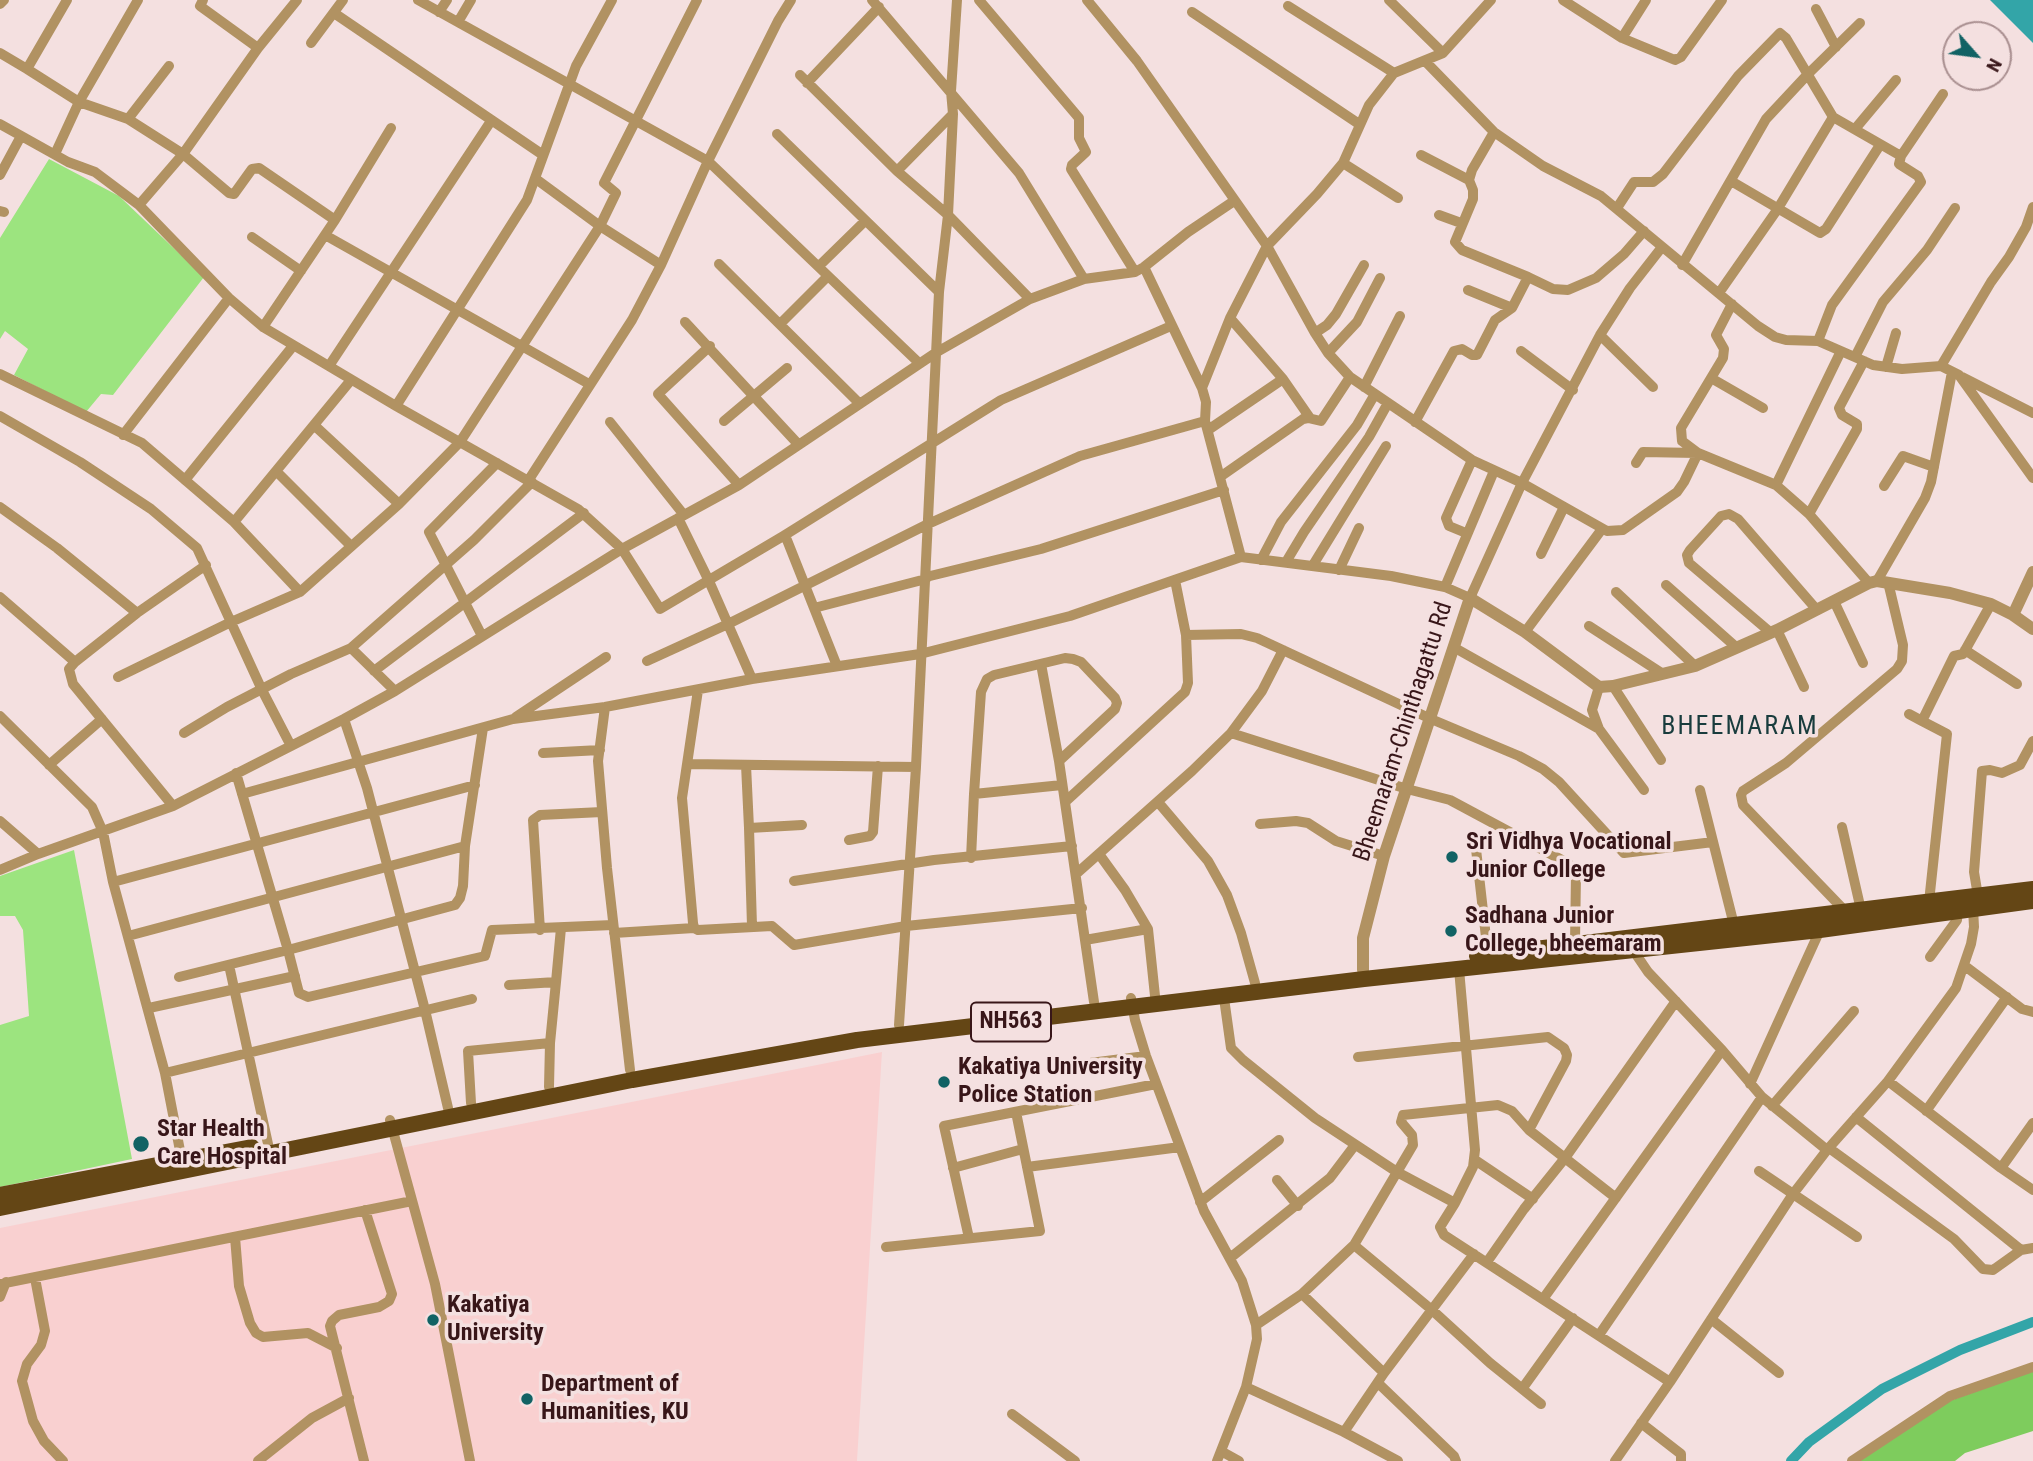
<!DOCTYPE html>
<html>
<head>
<meta charset="utf-8">
<style>
	body { margin:0 }
	#map { position:relative; width:2033px; height:1461px; overflow:hidden; background:#f4e0e0; font-family:"Roboto Condensed",sans-serif }
	canvas { display:block }
	.north { position:absolute; left:1942px; top:21px; width:70px; height:70px; box-sizing:border-box; background:#f4e0e0; border:2px solid #a98f90; border-radius:50%; rotate:118deg; font-size:19px; font-weight:700; line-height:28px; text-align:center; color:#381619 }
	.north::after { content:''; display:block; margin:auto; width:24px; height:32px; background:#116264; clip-path:polygon(50% 0,100% 100%,50% 72%,0 100%) }
</style>
</head>
<body>
<div id="map">
<canvas width="2033" height="1461"></canvas>
<div class="north">N</div>
</div>
<script>
const c = document.querySelector('canvas').getContext('2d');
c.lineJoin = 'round';
function fill(path, color) { c.fillStyle = color; c.fill(path, 'evenodd'); }
const poly = rows => new Path2D(rows.map(r => 'M' + r).join(''));
function stroke(path, color, width, dash) { c.strokeStyle = color; c.lineWidth = width; c.lineCap = dash ? 'butt' : 'round'; c.setLineDash(dash || []); c.stroke(path); }
function write(font, color, halo, rows, align = 'center') {
  c.font = font + ' "Roboto Condensed",sans-serif'; c.lineWidth = 7; c.setLineDash([]); c.textBaseline = 'middle'; c.strokeStyle = halo; c.fillStyle = color; for (const [text, x, y, turn = 0] of rows) {
    c.save(); c.translate(x, y); c.rotate((+turn || 0) * Math.PI / 180); c.textAlign = isNaN(turn) ? turn : align; if (halo) c.strokeText(text, 0, 0); c.fillText(text, 0, 0); c.restore();
  }
}
fill(poly([
	[882,1052,857,1461,0,1461,0,1228]
]), '#f9d0d0');
fill(poly([
	[49,159,119,196,204,277,113,395,101,394,86,412,14,375,28,349,5,331,0,339,0,238],
	[74,850,132,1159,0,1187,0,1025,29,1016,23,930,15,916,0,916,0,876]
]), '#9ce47f');
fill(poly([
	[2033,1371,2033,1431,1965,1453,1955,1461,1860,1461,1941,1404]
]), '#7ecc5d');
fill(poly([
	[1990,0,2033,0,2033,43]
]), '#33a5a8');
stroke(poly([
	[1791,1461,1809,1442,1882,1389,1960,1350,2033,1322]
]), '#33a5a8', 10);
stroke(poly([
	[67,0,27,69,79,102,128,119],
	[418,0,708,161,919,363],
	[872,0,1019,173,1084,279],
	[979,0,1079,118,1079,138,1086,152,1072,165,1071,169,1135,272],
	[1087,0,1137,61,1267,246,1315,333,1328,353,1350,377,1472,460,1522,483,1607,531,1623,530,1677,492,1684,482,1698,453,1776,485,1809,514,1869,583],
	[1389,0,1443,53],
	[1563,0,1622,38,1675,60,1681,57,1722,0],
	[0,4,4,0],
	[1288,6,1394,73],
	[1816,9,1836,47],
	[439,12,447,0],
	[1192,12,1359,124],
	[334,13,543,155],
	[458,22,471,0],
	[1622,38,1646,0],
	[311,43,343,0],
	[258,48,297,0],
	[0,53,27,69],
	[1425,61,1494,132,1543,166,1601,196,1758,326,1775,337,1786,340,1818,341,1873,365,1902,369,1941,366,1959,375,2033,478],
	[169,66,128,119,183,154,229,193,234,194,252,169,259,168,335,220],
	[800,75,897,171,948,215,1030,299],
	[807,83,879,7],
	[0,124,68,162,95,172,139,205,229,298,263,327,396,406,578,509,622,549,660,609,785,535,1001,400,1171,326],
	[1855,129,1896,80],
	[1494,132,1472,170,1469,180,1473,190,1473,199,1455,242,1462,250,1528,277],
	[777,134,939,292],
	[55,154,79,102,138,0],
	[1421,155,1469,180],
	[1343,163,1398,198],
	[897,171,953,114],
	[0,175,21,136],
	[536,179,600,226,661,265],
	[1731,181,1820,233,1826,229,1880,145],
	[139,205,183,154,258,48,200,6,203,0],
	[1617,208,1634,182,1653,182,1663,174,1738,76,1780,33,1786,38,1833,117,1901,156,1943,94],
	[0,211,4,212],
	[1439,215,1461,223],
	[325,235,589,384],
	[252,237,301,271],
	[719,264,859,403],
	[1682,265,1766,119,1808,74,1860,23],
	[819,266,865,221],
	[1468,290,1512,308,1528,277,1553,289,1568,290,1596,278,1624,254,1644,231],
	[1719,293,1777,210,1833,117],
	[685,322,798,444],
	[780,324,828,276],
	[263,327,335,220,391,128],
	[1315,333,1327,325,1336,314,1364,265],
	[1600,335,1653,387],
	[1818,341,1832,305,1921,182,1918,176,1899,164,1901,156],
	[710,346,658,394,739,485],
	[1521,351,1573,390],
	[1328,353,1357,322,1380,278],
	[1855,357,1883,302,1927,250,1955,208],
	[329,366,491,121],
	[1941,366,1991,282,2009,257,2026,227,2033,207],
	[1886,367,1896,333],
	[0,374,142,443,234,522,300,592],
	[1962,377,2033,413],
	[1711,378,1763,408],
	[1283,379,1310,418],
	[1364,387,1400,316],
	[1202,388,1230,318,1267,246,1317,194,1343,163,1369,105,1394,73,1443,53,1491,0],
	[396,406,527,200,576,66,612,0],
	[0,416,80,462,151,509,197,548,262,690,291,746],
	[724,421,787,368],
	[610,422,684,515],
	[1415,422,1454,351,1462,349,1472,355,1477,355,1495,320,1512,308],
	[314,425,399,504],
	[1208,430,1283,379,1230,318],
	[123,435,229,298],
	[1698,453,1682,441,1681,428,1723,358,1724,349,1716,335,1732,304],
	[1636,463,1643,452,1697,453],
	[276,471,351,546],
	[1220,477,1303,419,1308,418,1321,421,1350,377],
	[185,480,293,346],
	[528,481,632,320,661,265,708,161,778,21,791,0],
	[1776,485,1841,351],
	[1884,486,1903,456,1934,467],
	[0,507,57,548,137,613],
	[1809,514,1857,429,1857,424,1842,415,1839,408,1864,361],
	[678,518,709,581,752,679],
	[234,522,351,380],
	[1466,533,1449,526,1446,518,1472,460],
	[785,535,837,666],
	[1541,554,1564,507],
	[1241,557,1391,576,1445,587,1470,598,1522,483,1600,335,1630,288,1662,247],
	[1261,560,1281,522,1357,425,1375,394],
	[1286,562,1304,532,1369,437,1388,403],
	[1313,565,1386,446],
	[1339,570,1359,528],
	[926,577,1041,549,1224,490],
	[1877,581,1925,498,1931,482,1952,372],
	[1666,585,1736,647],
	[1445,587,1494,471],
	[1616,592,1695,666],
	[0,597,75,662],
	[1834,601,1863,663],
	[814,608,926,579],
	[1589,626,1663,674],
	[1777,630,1804,687],
	[1525,632,1602,529],
	[1770,632,1689,563,1687,555,1690,550,1721,516,1729,514,1738,519,1817,610],
	[1186,635,1241,634,1257,638,1431,719,1519,756,1543,769,1559,782,1624,853,1713,842],
	[482,636,429,532,497,463],
	[351,648,395,691],
	[1455,648,1599,729],
	[1965,650,2017,684],
	[647,661,728,624,928,524,1080,456,1205,421],
	[1041,664,1059,761,1094,1002],
	[374,671,584,513],
	[118,677,231,622,300,592,399,504,460,442,600,226,616,193,604,183,697,0],
	[1613,686,1661,760],
	[1599,687,1592,710,1599,729,1644,790],
	[698,690,682,798,693,923,694,928,698,930,772,926,794,945,906,926,1082,908],
	[605,707,598,761,607,868,630,1070],
	[1909,714,1922,721,1954,656,1963,654,1991,604],
	[0,716,92,807,103,832,113,882,165,1073,182,1161],
	[516,717,606,657],
	[344,719,367,788,425,1010,448,1108],
	[1922,721,1947,734,1929,902],
	[184,733,227,707,291,674,351,648,474,540,532,482],
	[1231,733,1407,789,1450,800,1560,859,1569,864,1576,873,1575,943],
	[543,753,600,750],
	[688,764,916,767],
	[49,765,102,719],
	[746,765,749,828],
	[236,773,288,950,455,905,460,898,463,886,465,846,483,728],
	[1700,790,1734,925],
	[242,794,513,719,605,707,752,679,920,654,1070,616,1241,557,1205,421,1206,402,1202,388,1144,267],
	[974,794,981,692,987,679,994,675,1065,658,1073,659,1081,662,1115,698,1117,703,1115,709,1059,761],
	[1065,802,1185,692,1188,683,1186,635,1175,580],
	[1158,802,1208,861,1227,895,1241,933,1255,983],
	[173,806,73,684,69,669,75,662,137,613,206,565],
	[0,821,38,854],
	[1260,824,1296,821,1308,823,1336,841,1384,856],
	[1842,827,1861,910],
	[849,840,870,836,873,832,878,766],
	[1476,849,1488,955],
	[1099,854,1125,890,1148,929],
	[971,858,974,794,1062,785],
	[0,870,38,854,173,806,344,719,395,691,622,549,739,485,937,352,1030,299,1084,279,1135,272,1144,267,1188,232,1234,201],
	[1076,874,1192,771,1231,733,1262,691,1283,650],
	[794,881,934,860,1072,846],
	[113,882,475,785],
	[1978,896,1974,872,1982,771,1990,770,2002,773,2020,765,2033,741],
	[1846,912,1743,805,1741,795,1743,791,1786,763,1897,669,1902,661,1903,645,1888,582],
	[752,926,749,828,802,825],
	[540,930,533,820,540,815,602,812],
	[614,933,694,928],
	[128,936,465,846],
	[1085,940,1148,929,1155,996],
	[1631,947,1648,972,1722,1050,1762,1097,1827,1150],
	[1930,957,1957,920,1958,910],
	[229,965,268,1144],
	[1965,966,2022,1009,2033,1012],
	[179,977,288,950,299,993,308,997,485,956,492,930,613,925],
	[556,982,561,928],
	[509,985,556,982,550,1043,549,1087],
	[1131,998,1135,1020,1146,1056,1204,1211,1242,1281,1256,1325,1257,1339,1246,1387,1217,1461],
	[1224,998,1231,1048,1243,1060,1315,1118,1397,1172,1455,1203,1440,1227,1444,1235,1670,1382,1615,1461],
	[149,1008,295,976],
	[899,1025,916,767,939,292,948,215,953,114,951,91,957,0],
	[1358,1057,1548,1037,1564,1048,1567,1055,1566,1061,1529,1130,1616,1198],
	[1082,1064,1146,1056],
	[165,1073,472,999],
	[1888,1081,2001,1168,2033,1190],
	[1750,1084,1820,930],
	[471,1103,468,1051,550,1043],
	[1772,1106,1854,1011],
	[1926,1111,2007,997],
	[1856,1117,2021,1250],
	[390,1120,435,1284,470,1461],
	[1829,1148,1954,1239,1983,1269,1993,1270,2021,1250,2033,1248],
	[1475,1160,1533,1199],
	[1027,1167,1180,1147],
	[953,1168,1023,1149],
	[2001,1168,2033,1123],
	[1759,1171,1857,1237],
	[1277,1180,1298,1206],
	[1200,1202,1279,1140],
	[1455,1203,1473,1167,1475,1150,1459,969],
	[235,1237,239,1286,250,1323,256,1333,263,1337,308,1333,337,1348],
	[969,1238,944,1126,1156,1084],
	[1354,1245,1432,1310,1490,1363,1541,1404],
	[886,1247,1040,1231,1016,1112],
	[1230,1258,1330,1178,1355,1145],
	[1487,1262,1524,1209,1565,1158,1676,1001],
	[35,1278,45,1331,41,1345,27,1364,22,1381,33,1421,44,1441,63,1461],
	[0,1284,412,1201],
	[1302,1294,1354,1245,1413,1145,1412,1135,1401,1122,1403,1115,1498,1105,1512,1111,1529,1130],
	[0,1297,6,1282],
	[1543,1299,1722,1050],
	[1711,1319,1779,1373],
	[1256,1325,1302,1294,1384,1373],
	[1599,1335,1762,1097],
	[1670,1382,1793,1194,1827,1150,1888,1081,1956,988,1971,944,1974,927,1973,908],
	[1378,1383,1454,1456,1456,1461],
	[1246,1387,1344,1432,1398,1461],
	[1522,1389,1573,1318],
	[1012,1414,1075,1461],
	[1641,1423,1681,1454,1681,1461],
	[1344,1432,1384,1373,1474,1254],
	[1221,1451,1239,1461],
	[258,1461,312,1418,349,1398],
	[364,1461,330,1326,332,1321,339,1315,379,1307,389,1301,392,1294,365,1210],
	[1852,1461,1950,1396,2033,1367]
]), '#b19262', 10);
stroke(poly([
	[2013,615,2033,572],
	[1363,970,1363,938,1384,856,1470,598,1525,632,1599,687,1613,686,1695,666,1777,630,1869,583,1877,581,1950,593,1991,604,2013,615,2033,629]
]), '#b19262', 12);
stroke(poly([
	[1477,956,2033,889],
	[0,1195,252,1147],
	[0,1208,632,1080,857,1040,1364,979,1820,930,2033,901]
]), '#644615', 16);
for (const [x, y, r, color] of [
	[1452,857,7,"#116264"],
	[1451,931,7,"#116264"],
	[944,1082,7,"#116264"],
	[141,1144,9,"#116264"],
	[433,1320,7,"#116264"],
	[527,1399,7,"#116264"]
]) { const dot = new Path2D(); dot.arc(x, y, r, 0, 2 * Math.PI); c.fillStyle = color; c.fill(dot); stroke(dot, '#f4e0e0', 2.5); }
for (const [x, y, w] of [
	[1011,1022,80]
]) { const box = new Path2D(); box.roundRect(x - w / 2, y - 19.5, w, 39, 5); c.fillStyle = '#f4e0e0'; c.fill(box); stroke(box, '#381619', 2); }
write('bold 23px', '#381619', null, [
	["NH563",1011,1022]
]);
write('24px', '#381619', '#f4e0e0', [
	["Bheemaram-Chinthagattu Rd",1404,732,-72]
]);
write('bold 24px', '#381619', '#f4e0e0', [
	["Sri Vidhya Vocational",1466,843],
	["Junior College",1466,871],
	["Sadhana Junior",1465,917],
	["College, bheemaram",1465,945],
	["Kakatiya University",958,1068],
	["Police Station",958,1096],
	["Star Health",157,1130],
	["Care Hospital",157,1158],
	["Kakatiya",447,1306],
	["University",447,1334],
	["Department of",541,1385],
	["Humanities, KU",541,1413]
], 'left');
c.letterSpacing = '2px';
write('26px', '#193c3d', '#f4e0e0', [
	["BHEEMARAM",1740,727]
]);
c.letterSpacing = '0px';
</script>
</body>
</html>
